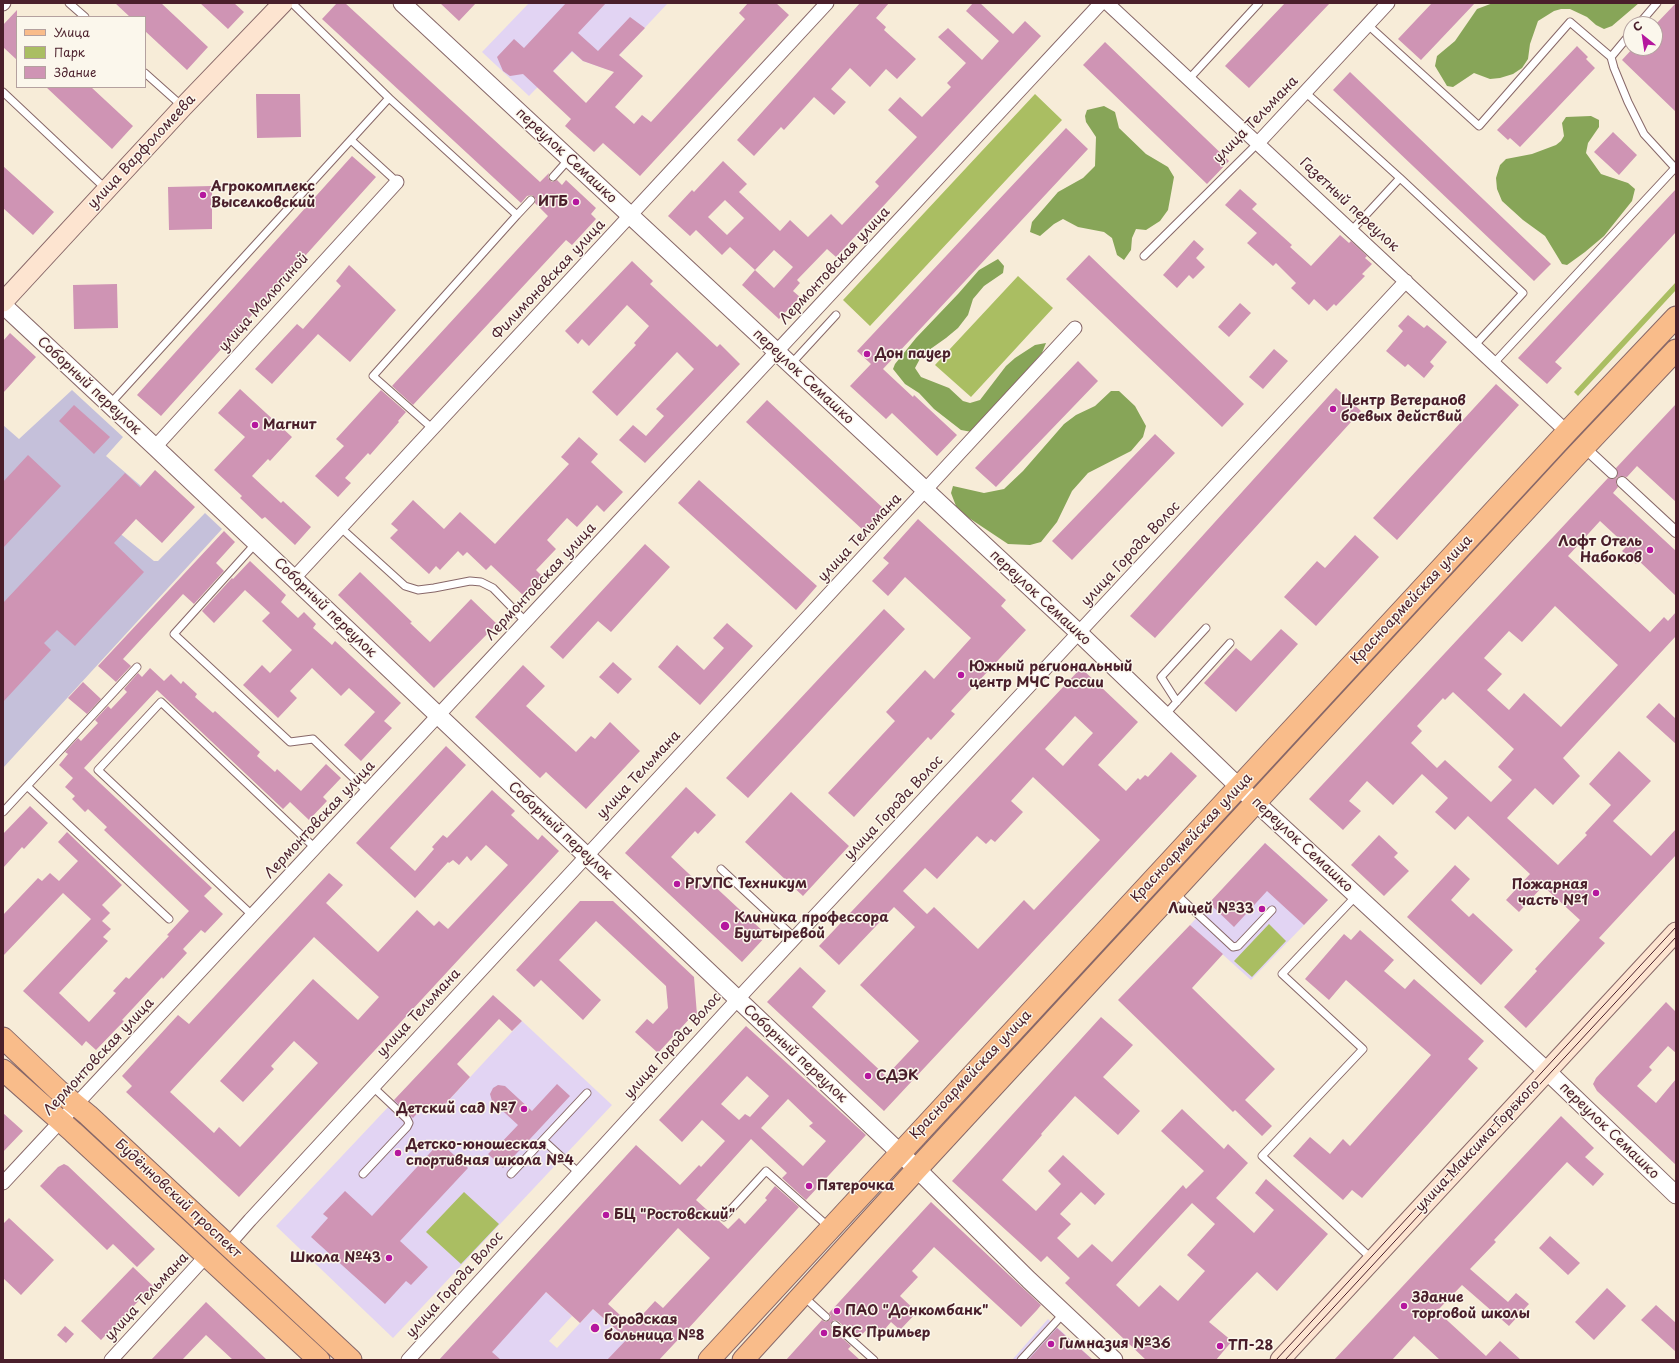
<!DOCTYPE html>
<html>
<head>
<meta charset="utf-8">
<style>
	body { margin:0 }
	#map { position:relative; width:1679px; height:1363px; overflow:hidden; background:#f7ecd8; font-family:"Playpen Sans",sans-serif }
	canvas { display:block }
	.frame { position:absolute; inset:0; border:4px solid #4a1f2b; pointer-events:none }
	.legend { position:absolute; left:16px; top:16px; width:130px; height:72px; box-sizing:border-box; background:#fbf7ec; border:1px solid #b4a19f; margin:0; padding:5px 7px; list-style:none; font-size:12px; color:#4a1f2b }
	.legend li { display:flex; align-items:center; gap:8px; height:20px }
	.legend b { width:20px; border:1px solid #b4a19f }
	.north { position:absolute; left:1623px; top:16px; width:40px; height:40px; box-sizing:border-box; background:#fbf7ec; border:1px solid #b4a19f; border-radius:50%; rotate:330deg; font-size:11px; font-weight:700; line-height:16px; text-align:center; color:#4a1f2b }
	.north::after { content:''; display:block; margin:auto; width:14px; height:18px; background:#b5179e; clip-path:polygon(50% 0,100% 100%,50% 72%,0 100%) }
</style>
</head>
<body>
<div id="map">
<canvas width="1679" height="1363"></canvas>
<div class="frame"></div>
<ul class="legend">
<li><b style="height:5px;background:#f9bc8a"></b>Улица</li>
<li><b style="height:11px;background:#aabe62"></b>Парк</li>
<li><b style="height:11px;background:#cf94b4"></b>Здание</li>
</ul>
<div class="north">С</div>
</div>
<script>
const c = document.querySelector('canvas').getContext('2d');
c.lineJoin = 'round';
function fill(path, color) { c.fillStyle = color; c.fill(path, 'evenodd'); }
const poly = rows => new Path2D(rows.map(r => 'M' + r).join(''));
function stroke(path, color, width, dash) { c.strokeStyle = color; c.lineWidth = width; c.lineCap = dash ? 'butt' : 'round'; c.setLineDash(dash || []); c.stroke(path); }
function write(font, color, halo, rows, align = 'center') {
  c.font = font + ' "Playpen Sans",sans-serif'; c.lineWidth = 3; c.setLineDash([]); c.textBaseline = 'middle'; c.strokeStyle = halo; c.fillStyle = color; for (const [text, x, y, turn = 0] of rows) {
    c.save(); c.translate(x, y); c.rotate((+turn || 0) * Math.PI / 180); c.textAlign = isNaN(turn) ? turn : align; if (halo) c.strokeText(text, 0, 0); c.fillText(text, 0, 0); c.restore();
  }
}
fill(poly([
	[529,3,668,3,606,69,583,61,572,52,529,96,482,52],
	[1265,843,1328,900,1251,980,1190,925],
	[522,1021,612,1105,393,1338,276,1226,407,1087,436,1114],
	[522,1270,572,1316,549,1341,557,1348,593,1309,649,1360,439,1360],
	[1048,1319,1093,1360,1012,1360]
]), '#e2d4f3');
fill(poly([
	[72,390,123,437,106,456,141,486,107,523,154,561,158,561,205,513,222,529,3,768,3,425,19,439]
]), '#c5c0da');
fill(poly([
	[1035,94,1062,120,870,326,843,300],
	[1018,276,1053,308,971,397,935,365],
	[1676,282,1676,290,1578,396,1574,392],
	[1269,924,1286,941,1252,977,1234,961],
	[464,1192,499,1224,461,1264,426,1232]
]), '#aabe62');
fill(poly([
	[1493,3,1639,3,1612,26,1604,29,1596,25,1587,17,1570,9,1561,9,1554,11,1538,21,1530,44,1528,59,1522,68,1513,74,1500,78,1490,79,1474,73,1453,87,1447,86,1435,66,1437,56,1455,41,1477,9],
	[1104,106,1115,112,1119,128,1146,154,1168,167,1174,177,1168,210,1160,221,1146,230,1136,229,1132,238,1131,250,1124,260,1117,255,1112,238,1104,232,1078,227,1063,219,1054,224,1040,236,1030,232,1032,222,1058,192,1083,178,1095,166,1096,137,1086,122,1085,116,1087,110],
	[1591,116,1599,120,1599,127,1588,143,1586,153,1601,174,1628,183,1635,189,1632,201,1604,236,1585,252,1567,265,1562,264,1545,236,1523,220,1502,201,1497,189,1496,178,1500,165,1506,159,1532,154,1556,145,1561,141,1564,136,1562,123,1566,117],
	[998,259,1004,266,1003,273,984,286,973,299,968,315,958,328,946,338,922,355,915,368,921,377,949,388,963,401,970,403,980,400,1006,366,1015,358,1035,345,1046,343,1042,353,972,432,961,430,934,409,919,393,905,384,893,369,895,364,916,338,958,294,979,270],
	[1111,391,1119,391,1135,406,1146,426,1143,437,1131,451,1088,473,1072,491,1057,522,1041,542,1030,545,1008,544,963,514,956,506,951,493,953,486,984,493,1004,489,1023,471,1064,424,1076,415,1095,406]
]), '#87a558');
fill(poly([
	[115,3,161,3,208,47,187,70,145,31,145,17,130,17],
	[200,3,234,3,244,12,228,29],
	[337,3,345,3,540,182,549,173,548,178,552,182,557,180,562,185,566,180,596,208,591,214,596,219,572,245,566,240,413,405,392,386,548,216,535,203,536,199,532,195,527,196,521,203,322,19],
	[440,3,476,3,459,21],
	[566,3,606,3,578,33,598,51,630,17,645,28,619,55,643,76,615,107,634,124,642,115,651,122,745,19,739,13,748,3,776,3,789,15,640,176,603,143,594,152,565,126,571,119,523,74,510,76,503,71,497,57,514,39,524,48],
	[572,51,583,61,614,72,586,103,553,71],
	[860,3,889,3,876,18,886,27,884,30,916,59,897,79,886,69,870,87,850,68,831,89,846,102,834,115,814,97,784,130,781,127,754,156,737,140],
	[973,3,980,3,1013,34,1025,21,1041,36,836,257,827,249,797,280,800,283,793,291,800,297,779,319,742,285,755,270,730,247,722,255,696,230,690,236,668,216,692,190,694,192,723,161,747,184,739,192,780,231,790,220,808,237,831,214,842,225,879,186,875,182,917,137,888,110,900,97,922,117,951,87,947,83,966,63,938,37,948,28,982,60,999,41,966,11],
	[725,200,744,218,727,235,708,217],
	[774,250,793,267,774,288,755,270],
	[1285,3,1330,3,1249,88,1225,66],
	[1432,3,1475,3,1421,60,1398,39],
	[1676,3,1676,112,1622,60,1633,48,1655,48,1655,25],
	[17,10,17,60,3,47,3,25],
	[1105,42,1229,161,1207,184,1083,65],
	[1577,46,1588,57,1586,59,1595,68,1520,147,1510,138,1508,140,1497,130],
	[1350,72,1551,264,1534,281,1333,90],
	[46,87,91,87,133,126,112,149],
	[256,94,300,94,301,137,257,138],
	[1066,128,1088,149,883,369,913,397,914,395,957,435,937,456,892,413,886,419,850,386,871,364,857,351],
	[1613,132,1637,155,1619,175,1594,152],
	[352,156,376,177,161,416,137,395],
	[3,166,54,212,33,235,3,208],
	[212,186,212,229,169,230,168,187],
	[1240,189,1257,204,1252,209,1292,245,1290,247,1311,266,1340,235,1349,243,1351,241,1367,256,1365,258,1372,264,1362,274,1365,276,1336,306,1334,304,1327,311,1314,299,1309,305,1291,288,1296,283,1276,263,1273,266,1247,243,1257,233,1225,205],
	[1676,189,1676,232,1555,362,1562,368,1547,384,1518,358],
	[1194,240,1204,249,1196,258,1205,267,1193,279,1189,275,1177,288,1163,275],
	[1089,255,1244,404,1222,427,1066,279],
	[632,261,653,281,650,284,717,347,720,344,740,364,645,463,619,440,633,425,646,436,664,416,656,409,694,369,677,352,617,416,592,392,636,345,634,343,649,326,627,305,589,346,582,339,578,344,565,331],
	[349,265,396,310,350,362,318,334,272,384,255,369,297,324,303,329,341,286,336,281],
	[117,284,118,328,74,329,73,285],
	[1240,303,1251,313,1229,337,1218,327],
	[1408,315,1424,328,1427,325,1447,342,1430,362,1434,366,1424,378,1408,364,1405,367,1386,351,1403,331,1398,326],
	[10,333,36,357,3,393,3,341],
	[1274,349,1288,361,1263,389,1249,377],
	[1078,361,1098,381,996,487,975,468],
	[1496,384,1519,405,1397,540,1373,518],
	[1336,388,1361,411,1155,638,1130,616],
	[240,389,292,437,270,461,268,459,252,476,281,503,283,501,311,527,295,545,265,517,262,519,240,498,242,496,214,470,245,437,218,413],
	[381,390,406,412,398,421,399,422,370,455,368,453,345,478,351,483,338,497,315,476,344,446,336,439],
	[767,400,884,509,864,531,746,422],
	[1676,404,1676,502,1637,466,1627,477,1620,476,1617,478,1616,484,1618,487,1613,493,1676,551,1676,596,1639,561,1636,564,1622,551,1627,546,1600,521,1568,556,1650,632,1664,617,1668,621,1676,612,1676,636,1563,758,1580,776,1553,805,1535,788,1507,818,1558,865,1587,835,1585,833,1611,805,1589,784,1619,751,1651,781,1613,821,1651,856,1676,829,1676,855,1599,938,1605,943,1526,1028,1504,1007,1537,971,1535,969,1580,920,1543,886,1519,912,1506,900,1530,874,1468,816,1455,830,1435,812,1448,798,1422,774,1393,805,1367,781,1349,801,1361,811,1343,830,1309,799,1608,478,1611,479,1616,478,1618,474,1616,468],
	[1555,606,1618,665,1561,727,1524,693,1509,710,1487,690,1502,674,1484,658,1509,631,1522,642],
	[1453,692,1514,749,1498,767,1512,780,1491,802,1445,760,1437,768,1411,743,1422,731,1417,726,1443,698,1445,700],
	[74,405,110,437,94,454,59,421],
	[1155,434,1175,453,1072,560,1052,541],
	[579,437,598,454,591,462,623,492,604,512,597,505,577,527,567,518,556,530,547,540,556,549,536,570,543,577,525,597,491,565,486,570,467,552,463,556,458,551,440,570,436,566,429,574,390,538,398,530,391,524,413,500,444,529,460,512,495,544,569,464,561,457],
	[28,455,61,486,3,548,3,482],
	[155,470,195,507,162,543,136,519,114,543,144,572,75,646,57,630,44,643,51,650,3,702,3,603,125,473,140,487],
	[699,480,817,586,796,610,678,503],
	[918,519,1006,600,1001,606,1026,630,951,711,955,714,931,740,928,737,854,817,828,793,895,721,886,712,925,670,934,679,971,638,905,577,888,596,872,581,889,563,883,558],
	[224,531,235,542,216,563,224,571,194,604,183,594,123,659,131,666,116,682,98,666],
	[1355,535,1379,557,1316,626,1284,597,1317,561,1325,568],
	[645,544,670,567,611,632,598,621,563,659,550,647],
	[250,561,286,595,281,602,298,618,304,612,316,624,313,628,332,645,335,641,401,703,384,721,392,728,361,761,344,745,375,712,349,688,341,696,312,668,290,691,297,698,278,718,243,685,262,665,270,673,292,650,262,621,270,613,245,590,214,623,202,611,232,578,233,579],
	[360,572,412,622,410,623,430,642,471,599,497,624,434,688,338,595],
	[884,609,905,629,748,798,726,778],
	[727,623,753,646,700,705,658,667,677,645,704,670,724,648,713,638],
	[1281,629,1298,644,1236,712,1204,683,1236,648,1251,661],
	[613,662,632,679,618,694,599,677],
	[523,665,545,686,526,706,576,752,591,736,595,739,610,722,640,751,586,809,546,772,540,778,475,717],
	[150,668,164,681,171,674,181,684,183,681,197,694,195,697,213,713,215,711,260,752,257,756,275,772,277,769,301,791,326,764,341,778,323,797,327,801,309,820,290,802,283,809,157,690,84,768,212,888,204,896,223,914,205,933,201,930,183,949,187,953,163,979,162,977,122,1020,124,1021,96,1050,86,1041,82,1046,23,991,91,919,63,893,3,956,3,915,38,878,42,881,50,873,59,881,78,861,58,842,67,832,122,885,102,905,110,913,102,921,111,929,103,937,108,941,59,993,89,1022,116,993,113,991,126,977,129,979,169,936,167,935,189,911,104,830,107,827,88,809,85,812,72,799,75,796,65,787,73,778,59,765,68,754,65,752,78,738,81,741,98,723,95,720,108,706,111,709,127,692,124,689,138,673,142,677],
	[1081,668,1138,722,1098,765,1126,791,1138,778,1140,780,1145,775,1148,777,1171,752,1197,776,884,1111,767,1002,800,967,826,991,812,1007,886,1076,919,1041,860,985,915,927,894,907,839,965,819,946],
	[1075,716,1093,733,1063,766,1045,749],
	[1033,777,1100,840,1034,910,1024,900,978,949,934,907,927,914,903,891,925,868,937,879,977,836,986,844,991,839,995,842,1023,812,1011,801],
	[83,682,101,699,87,714,68,698],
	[1659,703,1676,719,1676,744,1646,717],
	[446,746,466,765,390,848,415,871,434,849,432,847,443,835,447,838,492,790,515,811,511,815,538,840,542,835,559,851,239,1197,126,1092,132,1086,122,1076,178,1015,189,1024,329,873,343,885,326,903,378,952,417,910,434,926,439,921,448,929,508,865,486,845,471,861,467,856,459,865,453,860,449,863,448,862,415,898,356,843],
	[314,937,379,997,358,1020,313,979,220,1081,243,1102,274,1069,271,1066,294,1041,318,1063,240,1147,219,1127,214,1133,170,1092],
	[686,787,716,815,698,834,695,831,671,857,704,888,710,882,767,935,742,962,625,853],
	[791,792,849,846,803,896,745,842],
	[30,806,48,823,24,849,22,847,3,868,3,834],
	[1379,835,1398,853,1394,857,1409,871,1384,896,1351,865],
	[1265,843,1328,900,1304,925,1267,891,1234,927,1209,903],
	[1455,865,1470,879,1451,900,1469,917,1473,913,1513,950,1481,985,1407,917],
	[580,901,613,901,694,977,697,1015,692,1016,658,1053,635,1032,647,1019,653,1024,668,1008,666,986,596,921,559,960,601,1000,583,1020,541,980,534,987,516,970],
	[1190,925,1223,954,1192,988,1275,1069,1245,1100,1272,1126,1262,1136,1235,1110,1233,1112,1118,1000],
	[1360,930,1394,960,1384,971,1405,989,1414,979,1484,1041,1468,1059,1478,1068,1405,1150,1362,1198,1352,1190,1343,1200,1293,1156,1310,1137,1330,1154,1343,1139,1350,1146,1431,1055,1346,980,1329,1000,1305,979,1344,934,1351,940],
	[493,995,522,1021,512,1031,499,1019,457,1064,470,1077,436,1114,426,1104,413,1118,394,1100],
	[1666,1002,1676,1012,1676,1053,1668,1046,1649,1067,1652,1070,1637,1086,1656,1103,1676,1079,1676,1165,1597,1091,1593,1084,1596,1078],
	[1101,1017,1133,1045,1103,1077,1140,1111,1118,1135,1075,1096,1041,1134,1042,1135,1002,1180,1036,1211,1061,1184,1048,1171,1063,1155,1105,1194,1095,1205,1081,1192,1060,1214,1071,1224,1057,1238,1078,1258,1092,1244,1112,1262,1183,1185,1186,1189,1204,1171,1161,1131,1182,1109,1224,1149,1228,1144,1248,1163,1216,1198,1254,1233,1274,1210,1255,1193,1266,1179,1328,1234,1277,1291,1257,1272,1209,1322,1232,1341,1216,1360,1146,1360,1065,1283,1070,1278,1047,1256,1041,1262,952,1181],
	[1192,1203,1215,1224,1187,1255,1205,1271,1178,1301,1160,1285,1139,1307,1116,1285],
	[746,1026,866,1135,806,1200,782,1178,787,1173,751,1139,696,1200,728,1229,739,1218,745,1224,767,1200,765,1198,775,1186,799,1207,687,1330,659,1360,607,1360,627,1339,593,1309,580,1323,546,1292,492,1352,501,1360,439,1360,636,1145,680,1185,699,1165,701,1167,725,1141,702,1120,682,1142,659,1120],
	[747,1076,769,1096,750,1117,745,1114,739,1120,721,1104],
	[788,1099,813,1123,809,1126,826,1141,803,1166,761,1128],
	[678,1228,710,1258,663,1308,655,1301,632,1326,608,1304],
	[557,1084,570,1096,503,1168,488,1154,498,1144,499,1145,518,1125,492,1101,490,1094,493,1088,498,1085,505,1086,532,1111],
	[3,1113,23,1131,3,1152],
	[1561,1116,1594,1148,1585,1157,1604,1174,1593,1186,1567,1162,1494,1240,1496,1242,1470,1269,1508,1302,1516,1293,1529,1304,1509,1326,1462,1285,1437,1311,1486,1356,1500,1341,1521,1360,1440,1360,1414,1336,1392,1360,1334,1360],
	[440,1142,468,1168,400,1241,428,1267,411,1285,406,1281,385,1304,311,1237,328,1218,323,1214,345,1191,372,1216],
	[64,1164,68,1166,155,1249,137,1267,113,1244,107,1250,40,1186,58,1167],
	[931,1202,1041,1305,1037,1310,1021,1327,934,1247,912,1271,918,1277,900,1296,917,1312,900,1330,891,1322,879,1336,869,1327,858,1339,838,1321,834,1320,830,1324,831,1328,851,1346,848,1349,860,1360,786,1360,822,1320,825,1322,830,1320,831,1316,829,1313],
	[9,1218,54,1260,21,1295,3,1278,3,1224],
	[1550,1236,1580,1263,1568,1275,1539,1248],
	[133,1267,153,1286,101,1340,81,1321],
	[1607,1288,1626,1306,1594,1340,1575,1322],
	[206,1302,267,1360,233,1360,206,1335,182,1360,151,1360],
	[1656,1305,1676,1323,1676,1352,1641,1320],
	[65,1326,74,1334,66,1343,57,1335],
	[1057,1328,1093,1360,1028,1360]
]), '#cf94b4');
const service = poly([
	[69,3,85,17],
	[1639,24,1657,3],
	[1368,25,1479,126,1570,22,1611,57],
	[1631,33,1611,57,1614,68,1628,102,1644,134,1676,169],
	[145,73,182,106],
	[1189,79,1259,3],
	[3,92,106,189],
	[1305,92,1400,178],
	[389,98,517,215,373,376,433,429],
	[351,140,397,182],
	[553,177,569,159],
	[517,215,531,200],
	[1352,230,1400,178,1523,293,1475,345],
	[1144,256,1258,143],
	[1494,363,1675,168],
	[791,364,836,315],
	[109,405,389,98,292,3],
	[341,528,405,586,418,590,434,588,470,581,481,582,493,588,526,622],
	[256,543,174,634,290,742,313,739,368,792],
	[1177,702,1161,677,1206,628],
	[1165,715,1230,643],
	[27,786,169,919],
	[3,812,137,667],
	[721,869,795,938],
	[1175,893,1233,947,1238,946,1272,910],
	[1356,896,1282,974,1363,1049,1262,1156,1373,1260],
	[252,915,98,770,161,702,315,848],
	[543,1140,587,1093],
	[363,1174,407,1127,409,1123,407,1119,373,1087],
	[511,1174,543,1140,579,1173],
	[724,1217,766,1171,830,1228],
	[803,1296,826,1317],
	[835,1325,874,1360],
	[1021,1360,1064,1313]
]);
const pedestrian = poly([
	[1584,447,1612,473],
	[1622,482,1676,532]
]);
const minor = poly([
	[1107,3,1567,432],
	[3,4,4,3],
	[1258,143,1388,3],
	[155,447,397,182],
	[294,578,827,3],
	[3,1183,1101,3],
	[228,1245,250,1220,1075,328],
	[111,1360,206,1256],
	[408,1360,748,988,1406,281]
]);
const tertiary = poly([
	[402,3,1079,633,1239,787,1550,1074,1676,1195],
	[3,305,155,447,917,1169,1029,1280,1114,1360]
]);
const secondary = poly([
	[3,302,183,107,283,3],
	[1280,1360,1676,932]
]);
const primary = poly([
	[3,1038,58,1090,88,1115,351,1360],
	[3,1070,73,1132,319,1360],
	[709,1360,1567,432,1676,317],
	[743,1360,917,1169,1573,459,1676,350]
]);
stroke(service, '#876768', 9);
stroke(pedestrian, '#876768', 12);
stroke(minor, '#876768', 15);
stroke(tertiary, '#876768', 19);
stroke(secondary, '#876768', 21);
stroke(primary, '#876768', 23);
stroke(service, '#fff', 7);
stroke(pedestrian, '#fff', 10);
stroke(minor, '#fff', 13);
stroke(tertiary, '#fff', 17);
stroke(secondary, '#fde4d0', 19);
stroke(primary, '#f9bc8a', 21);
stroke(poly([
	[1276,1360,1676,927],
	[1285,1360,1676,937]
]), '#4a1f2b', 1);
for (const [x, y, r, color] of [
	[203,195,4,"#b5179e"],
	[576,202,4,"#b5179e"],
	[867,354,4,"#b5179e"],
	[1333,409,4,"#b5179e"],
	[255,425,4,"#b5179e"],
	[1650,550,4,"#b5179e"],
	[961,675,4,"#b5179e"],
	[677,884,4,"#b5179e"],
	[1596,893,4,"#b5179e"],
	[1262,909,4,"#b5179e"],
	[725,926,5,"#b5179e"],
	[868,1076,4,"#b5179e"],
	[524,1109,4,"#b5179e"],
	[398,1153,4,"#b5179e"],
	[809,1186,4,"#b5179e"],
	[606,1215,4,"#b5179e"],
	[389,1258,4,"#b5179e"],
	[1404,1306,4,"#b5179e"],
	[837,1311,4,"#b5179e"],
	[595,1328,5,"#b5179e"],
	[824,1333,4,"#b5179e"],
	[1051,1344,4,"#b5179e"],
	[1220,1346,4,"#b5179e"]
]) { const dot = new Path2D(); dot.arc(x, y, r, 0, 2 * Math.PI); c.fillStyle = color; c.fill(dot); stroke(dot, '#fbf7ec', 1.5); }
write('14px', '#4a1f2b', '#fbf7ec', [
	["улица Тельмана",1256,120,-46],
	["улица Варфоломеева",142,152,-47],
	["переулок Семашко",566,156,43],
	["Газетный переулок",1349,205,43],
	["Лермонтовская улица",835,266,-47],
	["Филимоновская улица",549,280,-47],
	["улица Малюгиной",264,303,-48],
	["переулок Семашко",803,377,43],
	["Соборный переулок",89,386,43],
	["улица Тельмана",860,538,-47],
	["улица Города Волос",1131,554,-47],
	["Лермонтовская улица",541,582,-47],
	["переулок Семашко",1040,598,43],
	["Красноармейская улица",1412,600,-47],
	["Соборный переулок",325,608,44],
	["улица Тельмана",639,775,-47],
	["улица Города Волос",894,808,-47],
	["Лермонтовская улица",320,820,-47],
	["Соборный переулок",560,831,43],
	["Красноармейская улица",1192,838,-47],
	["переулок Семашко",1302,845,43],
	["улица Тельмана",419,1013,-47],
	["улица Города Волос",673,1046,-48],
	["Соборный переулок",795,1054,43],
	["Лермонтовская улица",99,1057,-47],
	["Красноармейская улица",971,1075,-47],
	["переулок Семашко",1609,1131,44],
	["улица Максима Горького",1478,1146,-47],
	["Будённовский проспект",178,1199,43],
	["улица Города Волос",455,1285,-48],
	["улица Тельмана",147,1297,-47]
]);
write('bold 14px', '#4a1f2b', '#fbf7ec', [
	["Агрокомплекс",211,187],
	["Выселковский",211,203],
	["ИТБ",568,202,"right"],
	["Дон пауер",875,354],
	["Центр Ветеранов",1341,401],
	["боевых действий",1341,417],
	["Магнит",263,425],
	["Лофт Отель",1642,542,"right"],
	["Набоков",1642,558,"right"],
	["Южный региональный",969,667],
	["центр МЧС России",969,683],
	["РГУПС Техникум",685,884],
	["Пожарная",1588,885,"right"],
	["часть №1",1588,901,"right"],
	["Лицей №33",1254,909,"right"],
	["Клиника профессора",734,918],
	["Буштыревой",734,934],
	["СДЭК",876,1076],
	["Детский сад №7",516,1109,"right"],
	["Детско-юношеская",406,1145],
	["спортивная школа №4",406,1161],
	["Пятерочка",817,1186],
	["БЦ \"Ростовский\"",614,1215],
	["Школа №43",381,1258,"right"],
	["Здание",1412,1298],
	["торговой школы",1412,1314],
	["ПАО \"Донкомбанк\"",845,1311],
	["Городская",604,1320],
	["больница №8",604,1336],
	["БКС Примьер",832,1333],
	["Гимназия №36",1059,1344],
	["ТП-28",1228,1346]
], 'left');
</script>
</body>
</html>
